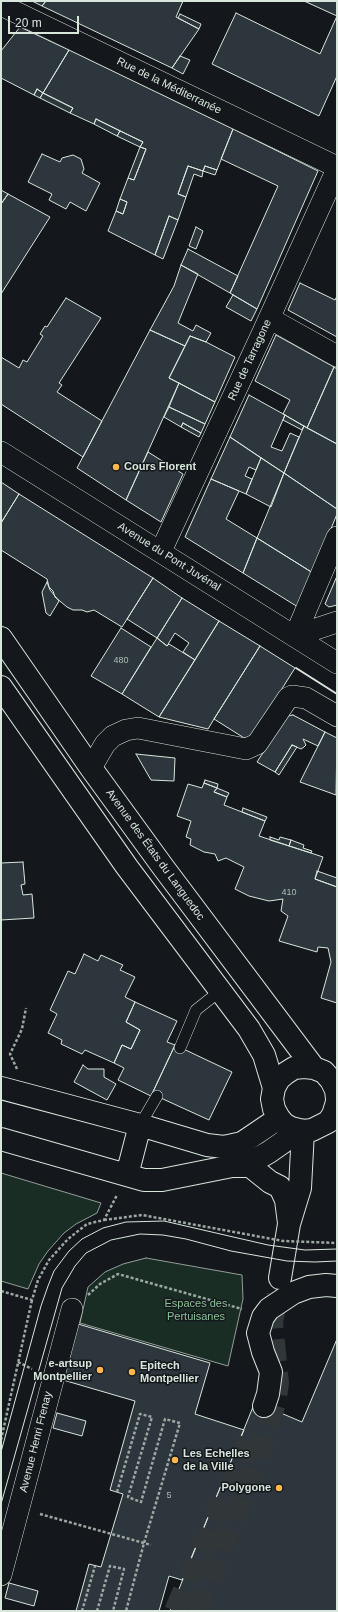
<!DOCTYPE html>
<html>
<head>
<meta charset="utf-8">
<style>
	body { margin:0 }
	#map { position:relative; width:338px; height:1612px; overflow:hidden; background:#14181c; font-family:Helvetica,sans-serif }
	canvas { display:block }
	.frame { position:absolute; inset:0; border:2px solid #d8e6dc; pointer-events:none }
	.scale { position:absolute; left:8px; top:16px; width:71px; height:18px; box-sizing:border-box; border:2px solid #d8e6dc; border-top:0; padding-left:5px; font-size:12px; line-height:14px; white-space:nowrap; color:#d8e6dc; -webkit-text-stroke:3px #14181c; paint-order:stroke }
</style>
</head>
<body>
<div id="map">
<canvas width="338" height="1612"></canvas>
<div class="frame"></div>
<div class="scale">20 m</div>
</div>
<script>
const c = document.querySelector('canvas').getContext('2d');
c.lineJoin = 'round';
function fill(path, color) { c.fillStyle = color; c.fill(path, 'evenodd'); }
const poly = rows => new Path2D(rows.map(r => 'M' + r).join(''));
function stroke(path, color, width, dash) { c.strokeStyle = color; c.lineWidth = width; c.lineCap = dash ? 'butt' : 'round'; c.setLineDash(dash || []); c.stroke(path); }
function write(font, color, halo, rows, align = 'center') {
  c.font = font + ' Helvetica,sans-serif'; c.lineWidth = 3; c.setLineDash([]); c.textBaseline = 'middle'; c.strokeStyle = halo; c.fillStyle = color; for (const [text, x, y, turn = 0] of rows) {
    c.save(); c.translate(x, y); c.rotate((+turn || 0) * Math.PI / 180); c.textAlign = isNaN(turn) ? turn : align; if (halo) c.strokeText(text, 0, 0); c.fillText(text, 0, 0); c.restore();
  }
}
const green = poly([
	[1,1173,101,1203,97,1213,76,1224,64,1233,48,1251,39,1264,28,1289,1,1281,1,1173],
	[146,1258,242,1275,243,1299,228,1366,80,1323,88,1287,105,1272,123,1264,146,1258]
]);
fill(green, '#1a2d24');
stroke(green, '#939e99', 1);
const building = poly([
	[32,1,46,1,42,6,32,1],
	[46,1,183,1,176,17,199,29,172,68,42,6,46,1],
	[304,1,337,1,337,16,304,1],
	[236,13,320,54,337,16,337,76,319,116,212,64,236,13],
	[180,14,201,24,199,29,178,18,180,14],
	[20,27,69,50,43,93,37,89,34,95,1,78,1,51,20,27],
	[69,50,233,129,217,170,205,166,203,171,188,166,178,194,186,197,178,220,169,216,155,255,108,231,116,211,123,214,127,202,120,199,128,178,134,180,146,149,140,147,143,142,96,119,94,124,70,113,73,108,43,93,69,50],
	[180,56,190,60,183,74,172,68,180,56],
	[37,89,43,93,40,98,34,95,37,89],
	[43,93,73,108,70,113,40,98,43,93],
	[96,119,120,131,117,136,94,124,96,119],
	[233,129,318,171,257,309,230,293,278,186,221,159,233,129],
	[120,131,143,142,140,147,146,149,134,180,128,178,140,147,117,136,120,131],
	[42,154,60,162,62,158,73,155,81,159,84,169,82,173,100,183,86,211,70,202,66,209,49,200,52,194,28,182,42,154],
	[188,166,203,171,202,177,194,174,186,197,178,194,188,166],
	[205,166,217,170,215,175,203,171,205,166],
	[1,190,8,194,1,204,1,190],
	[8,194,50,217,1,294,1,204,8,194],
	[120,199,127,202,123,214,116,211,120,199],
	[169,216,178,220,163,259,155,255,169,216],
	[196,227,203,231,196,249,189,246,196,227],
	[188,249,238,276,230,293,181,265,188,249],
	[181,265,198,274,178,323,193,331,196,325,211,333,206,342,190,336,185,346,150,330,174,286,181,265],
	[300,283,335,300,337,296,337,337,288,310,300,283],
	[233,295,257,309,251,321,226,307,233,295],
	[66,298,101,318,59,383,62,385,57,392,102,421,83,457,1,404,1,357,19,368,23,360,27,362,43,336,40,334,45,326,47,327,66,298],
	[150,330,185,346,169,378,179,383,126,500,77,468,150,330],
	[276,335,334,367,307,428,283,414,290,400,255,381,276,335],
	[190,336,206,342,235,357,215,402,169,378,190,336],
	[334,367,337,369,337,444,307,428,334,367],
	[179,383,215,402,205,424,169,407,179,383],
	[249,395,285,415,271,447,282,451,290,433,299,437,284,473,230,437,249,395],
	[169,407,205,424,201,433,183,423,181,427,164,417,169,407],
	[285,415,304,426,302,430,283,420,285,415],
	[183,423,201,433,199,437,181,427,183,423],
	[304,426,337,444,337,509,284,473,304,426],
	[230,437,261,458,256,470,249,467,245,476,252,479,246,494,211,479,230,437],
	[148,452,183,474,161,522,126,500,148,452],
	[261,458,284,473,271,507,246,494,261,458],
	[284,473,337,509,337,514,313,573,257,538,284,473],
	[211,479,239,491,226,519,257,538,243,573,185,537,211,479],
	[1,482,19,494,1,523,1,482],
	[19,494,153,578,122,627,94,610,87,612,82,610,73,610,67,607,55,597,53,591,49,587,47,579,1,550,1,523,19,494],
	[257,538,313,573,298,607,243,573,257,538],
	[337,576,337,605,329,607,325,604,337,576],
	[153,578,182,598,157,638,127,619,153,578],
	[47,582,50,590,59,601,50,616,46,613,42,592,47,582],
	[182,598,219,621,195,660,183,652,189,643,175,633,167,646,157,638,182,598],
	[219,621,260,646,214,719,208,729,159,717,219,621],
	[121,628,151,647,122,694,91,676,121,628],
	[157,638,167,646,169,644,195,660,159,717,122,694,157,638],
	[260,646,295,668,249,741,214,719,260,646],
	[293,715,325,732,318,746,303,739,306,745,304,747,301,749,292,745,275,772,257,762,287,716,293,715],
	[325,732,337,738,336,795,300,782,325,732],
	[292,745,297,747,279,775,275,772,292,745],
	[136,754,175,758,174,781,151,780,136,754],
	[205,780,218,784,217,788,204,783,205,780],
	[204,783,217,788,214,792,227,797,224,805,265,821,259,836,323,857,315,879,337,887,337,1003,321,998,331,962,328,948,318,947,317,952,279,941,288,916,281,911,283,899,269,901,249,896,235,889,244,867,226,858,218,861,215,854,204,852,190,845,191,839,186,837,191,821,177,816,188,784,202,788,204,783],
	[217,788,229,793,227,797,214,792,217,788],
	[243,808,267,817,265,821,242,812,243,808],
	[270,837,279,840,280,837,291,840,289,846,270,840,270,837],
	[291,840,304,845,303,848,312,851,311,853,289,846,291,840],
	[23,862,25,884,21,885,23,895,32,894,34,918,1,920,1,863,23,862],
	[317,871,337,878,337,887,315,879,317,871],
	[84,954,98,961,101,955,123,965,120,970,135,977,125,997,135,1002,126,1022,140,1030,131,1049,122,1045,114,1063,85,1050,82,1054,61,1044,62,1040,48,1033,57,1014,50,1010,68,971,75,974,84,954],
	[135,1002,177,1021,167,1042,175,1045,151,1096,118,1080,124,1068,114,1063,122,1045,131,1049,140,1030,126,1022,135,1002],
	[175,1045,232,1072,209,1120,152,1094,175,1045],
	[83,1065,88,1069,104,1069,104,1077,116,1084,107,1100,74,1082,83,1065],
	[78,1324,210,1363,195,1414,244,1430,182,1580,169,1576,159,1611,76,1611,89,1564,101,1567,123,1494,110,1490,135,1401,63,1380,78,1324],
	[337,1339,337,1611,170,1611,255,1402,302,1422,337,1339],
	[57,1413,86,1421,82,1436,53,1428,57,1413],
	[9,1583,38,1591,34,1606,5,1598,9,1583]
]);
fill(building, '#2c363c');
stroke(building, '#d8e6dc', 1);
stroke(poly([
	[175,1611,251,1435],
	[197,1611,251,1476,275,1403,278,1383,272,1323,277,1295]
]), '#313739', 22, [22, 11]);
const lane = poly([
	[180,1048,196,1010,220,991],
	[140,1125,157,1096]
]);
const street = poly([
	[1,5,337,167],
	[269,318,337,356],
	[1,452,337,663],
	[161,551,262,334,337,169],
	[295,636,337,537],
	[295,636,337,622],
	[91,768,105,744,113,736,126,730,138,728,246,749,257,744,288,698,292,696,306,698,337,716],
	[1,1575,72,1309]
]);
const secondary = poly([
	[1,638,91,768,163,867,314,1068],
	[1,687,127,867,249,1029,264,1055,274,1088],
	[1,1088,140,1125,207,1145,224,1147,242,1143,279,1118],
	[337,1099,336,1090,331,1080,324,1072,314,1068,304,1067,294,1068,286,1073,279,1079,274,1088,272,1099,274,1109,279,1118,284,1124,291,1128,303,1131,312,1130,328,1122,333,1115,337,1102],
	[1,1139,144,1180,162,1180,252,1162,269,1152,299,1131],
	[234,1166,250,1166,270,1182,280,1187,286,1200,289,1223],
	[127,1175,140,1125],
	[280,1278,289,1224,300,1188,303,1131],
	[264,1406,268,1394,271,1372,263,1352,258,1333,263,1317,269,1309,293,1293,309,1287,326,1285,337,1286]
]);
stroke(lane, '#d8e6dc', 12);
stroke(street, '#d8e6dc', 22);
stroke(secondary, '#d8e6dc', 24);
stroke(poly([
	[17,1069,10,1054,22,1029,26,1008],
	[1,1291,32,1300,38,1280,49,1260,68,1239,87,1224,104,1220,117,1195],
	[88,1295,100,1284,118,1274,242,1309],
	[18,1362,32,1369],
	[1,1440,32,1300],
	[117,1492,140,1414,152,1417,128,1497,141,1502,165,1419,180,1423,144,1543,126,1611],
	[40,1514,151,1545],
	[82,1611,95,1566],
	[97,1611,110,1566,124,1569,113,1611]
]), '#9da8a2', 2.5, [3, 2]);
stroke(lane, '#14181c', 11);
stroke(street, '#14181c', 21);
stroke(secondary, '#14181c', 22);
stroke(poly([
	[1,1452,41,1306,48,1286,54,1271,69,1251,82,1239,103,1228,126,1222,164,1221,268,1245,305,1250,337,1249],
	[1,1504,62,1288,75,1266,86,1253,111,1240,140,1234,163,1235,186,1239,231,1251,287,1261,315,1262,337,1261]
]), '#d8e6dc', 1);
stroke(poly([
	[104,1220,142,1215,283,1241,337,1243]
]), '#9da8a2', 2.5, [3, 2]);
stroke(poly([
	[296,668,337,694]
]), '#d8e6dc', 2);
for (const [x, y, r, color] of [
	[116,467,4,"#ffb74d"],
	[100,1370,4,"#ffb74d"],
	[132,1372,4,"#ffb74d"],
	[175,1460,4,"#ffb74d"],
	[279,1488,4,"#ffb74d"]
]) { const dot = new Path2D(); dot.arc(x, y, r, 0, 2 * Math.PI); c.fillStyle = color; c.fill(dot); stroke(dot, '#14181c', 1.5); }
write('9px', '#adbab4', null, [
	["480",121,661],
	["410",289,893],
	["5",169,1496]
]);
write('11px', '#d8e6dc', '#14181c', [
	["Rue de la Méditerranée",169,86,26],
	["Rue de Tarragone",250,360,-65],
	["Avenue du Pont Juvénal",169,557,32],
	["Avenue des États du Languedoc",155,855,54],
	["Avenue Henri Frenay",36,1442,-76]
]);
write('bold 11px', '#d8e6dc', '#14181c', [
	["Cours Florent",124,467],
	["e-artsup",92,1364,"right"],
	["Montpellier",92,1377,"right"],
	["Epitech",140,1366],
	["Montpellier",140,1379],
	["Les Echelles",183,1454],
	["de la Ville",183,1467],
	["Polygone",271,1488,"right"]
], 'left');
write('11px', '#8ac095', '#14181c', [
	["Espaces des",196,1304],
	["Pertuisanes",196,1317]
]);
</script>
</body>
</html>
